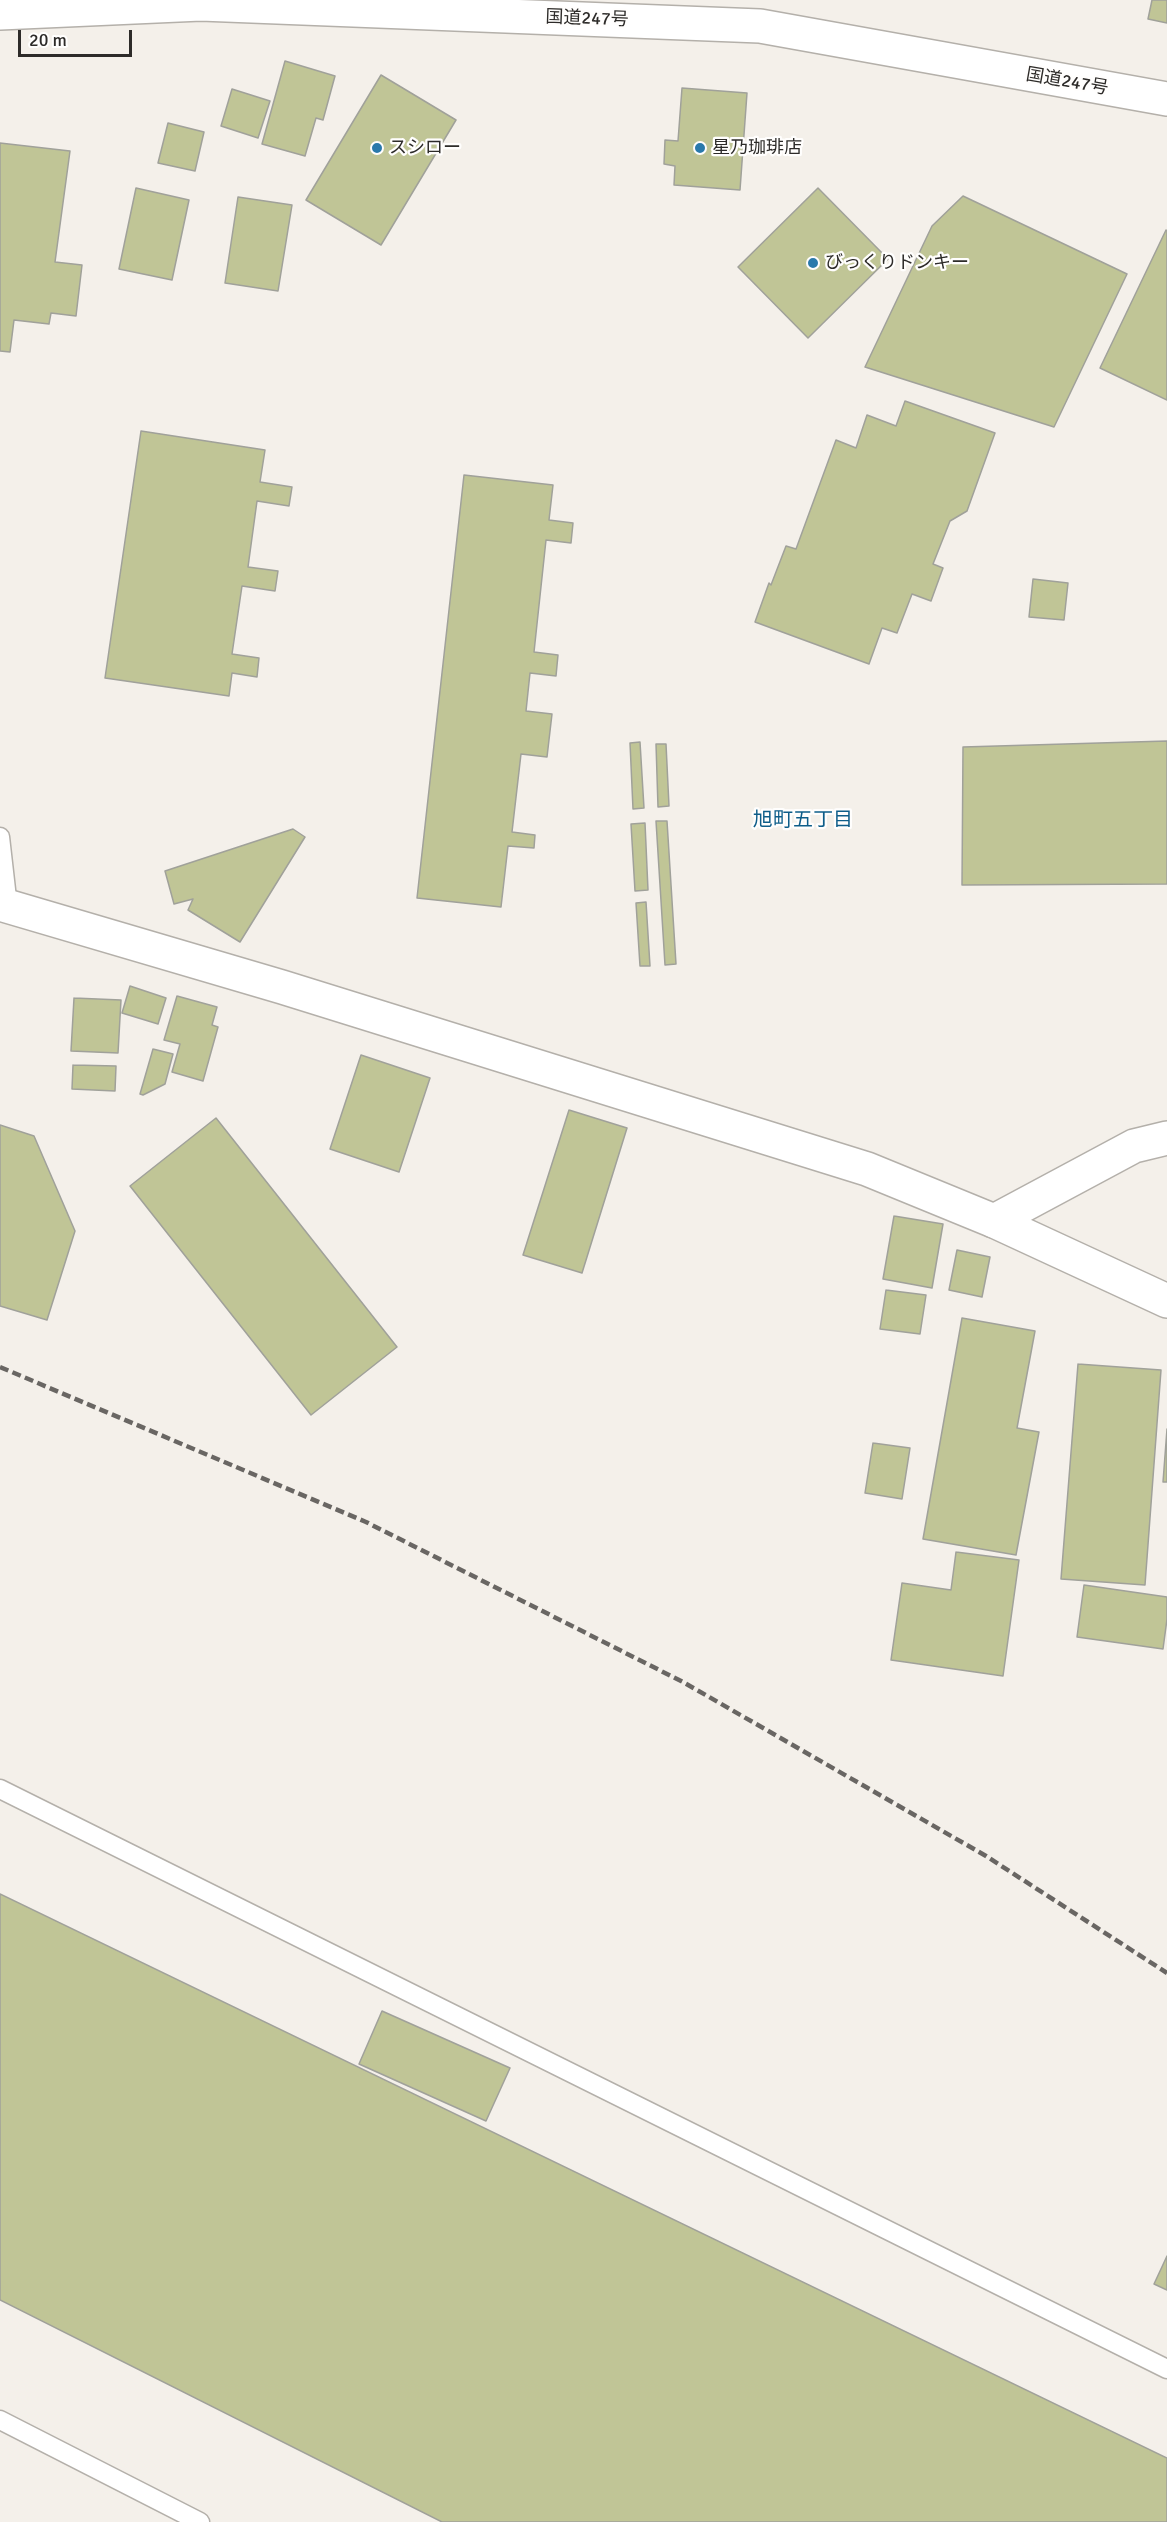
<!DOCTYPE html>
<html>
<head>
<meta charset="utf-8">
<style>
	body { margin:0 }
	#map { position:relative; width:1167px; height:2522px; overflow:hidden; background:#f4f0ea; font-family:Signika,sans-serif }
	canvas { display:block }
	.scale { position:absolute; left:18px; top:30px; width:114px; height:27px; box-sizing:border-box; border:3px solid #2d2b29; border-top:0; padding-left:8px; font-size:18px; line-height:21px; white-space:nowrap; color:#2d2b29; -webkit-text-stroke:4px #fffefd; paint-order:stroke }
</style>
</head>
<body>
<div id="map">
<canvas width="1167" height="2522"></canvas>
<div class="scale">20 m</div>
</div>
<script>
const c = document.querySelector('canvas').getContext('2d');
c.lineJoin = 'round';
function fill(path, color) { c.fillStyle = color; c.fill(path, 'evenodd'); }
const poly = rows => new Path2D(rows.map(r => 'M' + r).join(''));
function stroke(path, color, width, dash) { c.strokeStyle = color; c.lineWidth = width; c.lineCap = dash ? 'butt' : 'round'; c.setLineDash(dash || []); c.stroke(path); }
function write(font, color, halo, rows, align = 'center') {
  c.font = font + ' Signika,"Noto Sans JP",sans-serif'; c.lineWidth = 4.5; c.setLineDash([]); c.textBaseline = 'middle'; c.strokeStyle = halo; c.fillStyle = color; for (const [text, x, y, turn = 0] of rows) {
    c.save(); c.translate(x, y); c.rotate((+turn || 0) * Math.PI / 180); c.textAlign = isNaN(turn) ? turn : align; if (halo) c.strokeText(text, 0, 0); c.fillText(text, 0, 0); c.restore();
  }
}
const building = poly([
	[1152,0,1167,0,1167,23,1148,19,1152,0],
	[285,61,335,76,323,120,316,118,305,156,262,144,285,61],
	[381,75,456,120,381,245,306,200,381,75],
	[682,88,747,93,740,190,674,185,675,166,664,164,665,140,678,141,682,88],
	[232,89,270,101,258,138,221,126,232,89],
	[168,123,204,132,195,171,158,163,168,123],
	[0,143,70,151,55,262,82,265,76,316,51,313,49,324,14,320,10,352,0,351,0,143],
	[136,188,189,200,172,280,119,269,136,188],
	[818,188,888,259,808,338,738,267,818,188],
	[963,196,1127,274,1054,427,865,367,932,226,963,196],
	[238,197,292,205,278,291,225,283,238,197],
	[1166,230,1167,231,1167,400,1100,368,1166,230],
	[905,401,995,433,967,511,950,521,933,564,943,568,931,601,912,594,897,633,882,628,869,664,755,622,769,583,771,585,786,546,796,549,836,440,856,448,867,415,896,426,905,401],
	[141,431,265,450,260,482,292,487,289,506,257,501,248,567,278,571,275,591,242,586,232,654,259,658,257,677,232,673,229,696,105,678,141,431],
	[464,475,553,485,549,520,573,523,571,543,546,540,534,652,558,655,556,676,530,673,526,711,552,714,547,757,521,754,512,832,535,835,534,848,508,846,501,907,417,898,464,475],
	[1033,579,1068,583,1064,620,1029,617,1033,579],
	[1167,741,1167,884,962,885,963,747,1167,741],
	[640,742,644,808,633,809,630,743,640,742],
	[656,744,666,744,669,806,658,807,656,744],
	[656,821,667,821,676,964,665,965,656,821],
	[645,823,648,890,635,891,631,824,645,823],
	[293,829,305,837,240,942,188,910,193,899,174,904,165,871,293,829],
	[646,902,650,966,640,966,636,903,646,902],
	[130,986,166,998,158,1024,122,1013,130,986],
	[177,996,217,1007,212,1025,218,1027,203,1081,172,1072,180,1044,164,1040,177,996],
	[74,998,121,1000,118,1053,71,1051,74,998],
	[153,1049,173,1054,165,1084,143,1095,140,1094,153,1049],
	[361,1055,430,1078,399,1172,330,1149,361,1055],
	[73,1065,116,1066,115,1091,72,1089,73,1065],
	[569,1110,627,1128,582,1273,523,1255,569,1110],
	[216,1118,397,1347,311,1415,130,1186,216,1118],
	[0,1125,34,1136,75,1231,47,1320,0,1306,0,1125],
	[894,1216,943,1224,932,1288,883,1279,894,1216],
	[957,1250,990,1257,982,1297,949,1290,957,1250],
	[886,1290,926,1295,920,1334,880,1329,886,1290],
	[962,1318,1035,1331,1017,1428,1039,1432,1016,1555,923,1539,962,1318],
	[1078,1364,1161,1370,1145,1585,1061,1579,1078,1364],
	[1167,1429,1167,1482,1163,1482,1167,1429],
	[873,1443,910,1448,902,1499,865,1493,873,1443],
	[956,1552,1019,1560,1003,1676,891,1660,902,1583,951,1590,956,1552],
	[1084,1585,1167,1597,1167,1619,1163,1649,1077,1637,1084,1585],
	[0,1894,1167,2458,1167,2522,442,2522,0,2300,0,1894],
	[382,2011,510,2068,486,2121,359,2064,382,2011],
	[1167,2256,1167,2290,1154,2284,1167,2256]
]);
fill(building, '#c0c596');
stroke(building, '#a0a19a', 1.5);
const service = poly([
	[0,837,8,907],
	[0,1789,1167,2369],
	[0,2420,200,2522]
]);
const minor = poly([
	[994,1221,1134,1146,1167,1138]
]);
const tertiary = poly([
	[0,904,282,987,867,1169,994,1221,1167,1301]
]);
const trunk = poly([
	[0,13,201,4,760,26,1167,99]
]);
stroke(service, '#b4b0aa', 21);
stroke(minor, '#b4b0aa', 36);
stroke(tertiary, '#b4b0aa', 36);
stroke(trunk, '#b4b0aa', 36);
stroke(service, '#fff', 18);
stroke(minor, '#fff', 33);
stroke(tertiary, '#fff', 33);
stroke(trunk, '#fff', 33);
stroke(poly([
	[0,1367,366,1522,683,1682,986,1856,1167,1973]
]), '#696663', 4.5, [9, 4.5]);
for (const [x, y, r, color] of [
	[377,148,6,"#2a79ab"],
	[700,148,6,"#2a79ab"],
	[813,263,6,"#2a79ab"]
]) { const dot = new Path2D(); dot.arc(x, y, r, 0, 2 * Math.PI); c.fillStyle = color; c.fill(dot); stroke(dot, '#fffefd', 2); }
write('18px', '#2d2b29', '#fffefd', [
	["国道247号",587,19,2],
	["国道247号",1067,82,10]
]);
write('18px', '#2d2b29', '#fffefd', [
	["スシロー",389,148],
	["星乃珈琲店",712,148],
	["びっくりドンキー",825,263]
], 'left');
write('20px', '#0e5d89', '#fffefd', [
	["旭町五丁目",803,821]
]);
</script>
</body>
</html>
